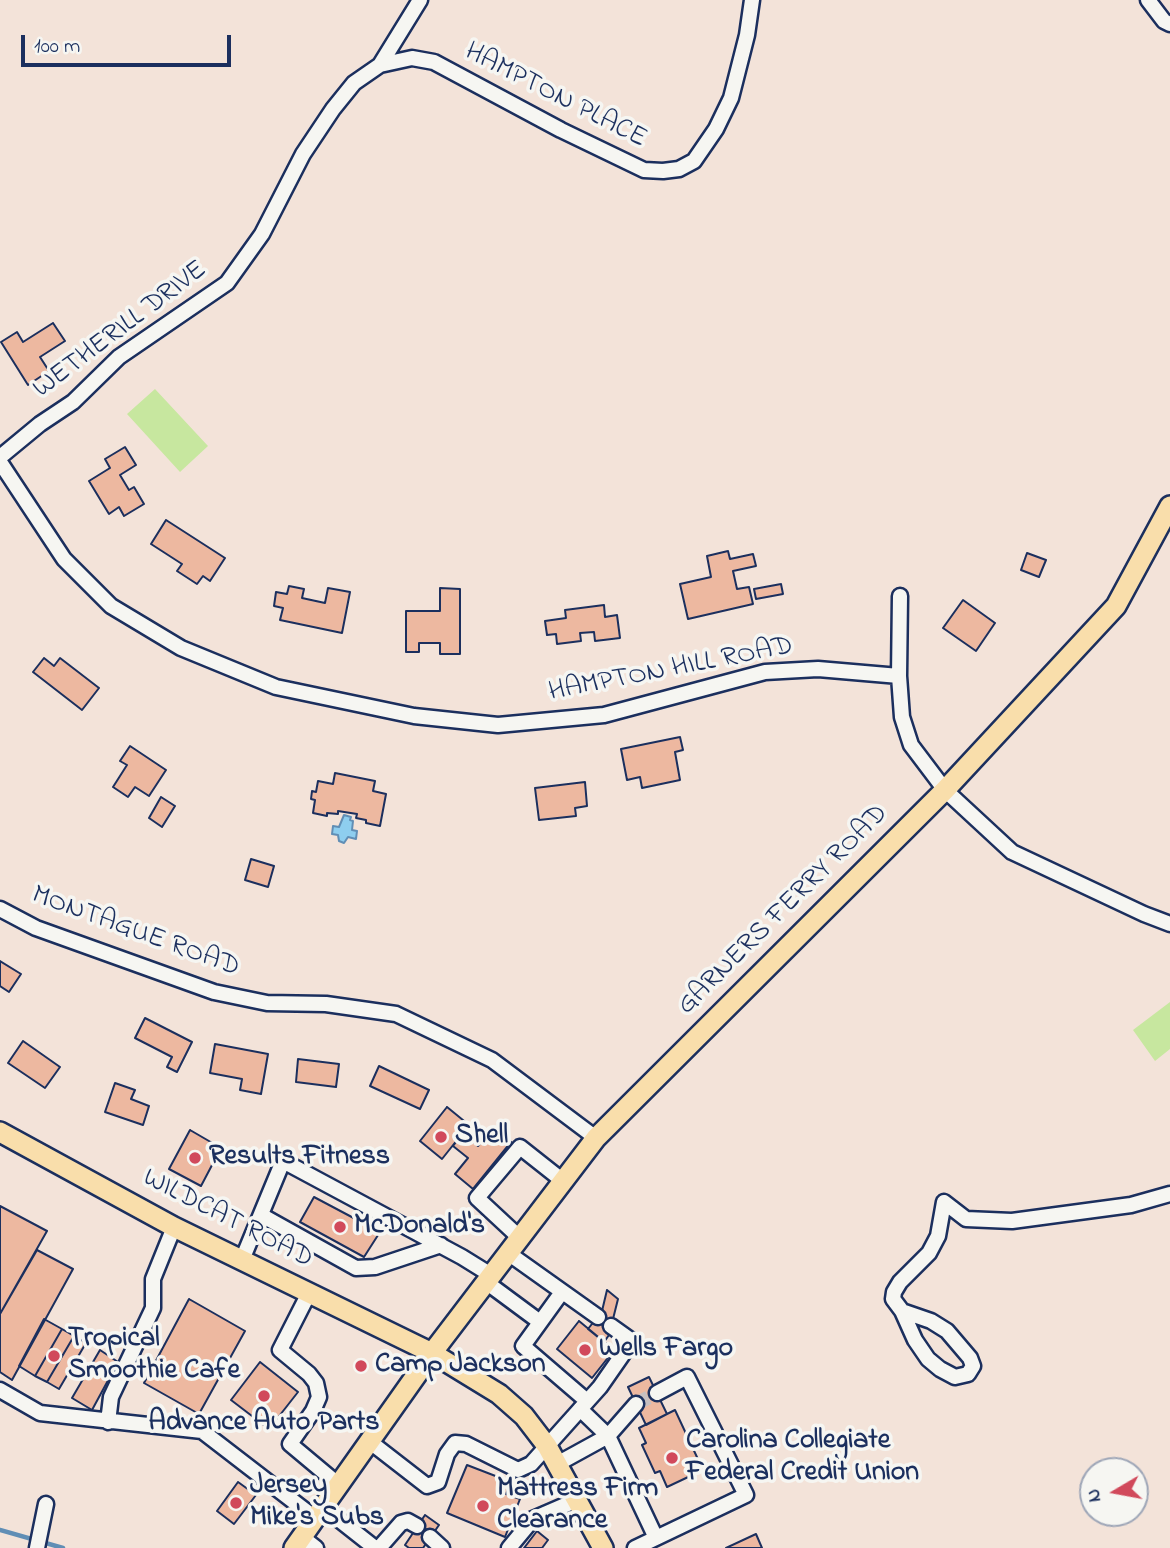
<!DOCTYPE html>
<html>
<head>
<meta charset="utf-8">
<style>
	body { margin:0 }
	#map { position:relative; width:1170px; height:1548px; overflow:hidden; background:#f3e3d9; font-family:"Indie Flower",sans-serif }
	canvas { display:block }
	.north { position:absolute; left:1079px; top:1457px; width:70px; height:70px; box-sizing:border-box; background:#f6f6f2; border:2px solid #9ea6b7; border-radius:50%; rotate:260deg; font-size:19px; font-weight:700; line-height:28px; text-align:center; color:#1b2f5e }
	.north::after { content:''; display:block; margin:auto; width:24px; height:32px; background:#d1495b; clip-path:polygon(50% 0,100% 100%,50% 72%,0 100%) }
	.scale { position:absolute; left:21px; top:35px; width:210px; height:32px; box-sizing:border-box; border:4px solid #1b2f5e; border-top:0; padding-left:9px; font-size:21px; line-height:24px; white-space:nowrap; color:#1b2f5e; -webkit-text-stroke:5px #f6f6f2; paint-order:stroke }
</style>
</head>
<body>
<div id="map">
<canvas width="1170" height="1548"></canvas>
<div class="north">N</div>
<div class="scale">100 m</div>
</div>
<script>
const c = document.querySelector('canvas').getContext('2d');
c.lineJoin = 'round';
function fill(path, color) { c.fillStyle = color; c.fill(path, 'evenodd'); }
const poly = rows => new Path2D(rows.map(r => 'M' + r).join(''));
function stroke(path, color, width, dash) { c.strokeStyle = color; c.lineWidth = width; c.lineCap = dash ? 'butt' : 'round'; c.setLineDash(dash || []); c.stroke(path); }
function write(font, color, halo, rows, align = 'center') {
  c.font = font + ' "Indie Flower",sans-serif'; c.lineWidth = 7; c.setLineDash([]); c.textBaseline = 'middle'; c.strokeStyle = halo; c.fillStyle = color; for (const [text, x, y, turn = 0] of rows) {
    c.save(); c.translate(x, y); c.rotate((+turn || 0) * Math.PI / 180); c.textAlign = isNaN(turn) ? turn : align; if (halo) c.strokeText(text, 0, 0); c.fillText(text, 0, 0); c.restore();
  }
}
fill(poly([
	[155,389,208,446,180,472,127,414],
	[1170,1002,1170,1049,1155,1061,1133,1030]
]), '#c7e79f');
const water = poly([
	[344,815,351,817,350,820,353,821,352,830,357,831,356,839,348,837,344,843,339,841,338,835,332,834,333,826,339,827,344,815]
]);
fill(water, '#8eceef');
stroke(water, '#608eb5', 2);
stroke(poly([
	[0,1530,63,1548]
]), '#608eb5', 4.5);
const building = poly([
	[53,323,65,341,40,357,49,371,28,385,1,342,17,332,23,342,53,323],
	[125,447,136,465,120,475,129,490,134,487,144,504,124,516,119,507,109,514,89,481,110,468,105,459,125,447],
	[166,520,225,558,210,581,203,576,197,584,177,571,182,564,151,544,166,520],
	[728,551,730,559,753,554,756,566,733,571,737,589,749,587,753,604,688,619,680,584,711,577,707,556,728,551],
	[1027,553,1046,560,1039,577,1021,570,1027,553],
	[781,584,783,594,756,599,754,589,781,584],
	[289,586,304,589,302,598,325,603,328,588,350,592,342,633,280,620,283,608,274,606,276,592,287,594,289,586],
	[440,588,460,589,460,654,440,654,440,643,419,643,419,652,406,652,406,611,440,611,440,588],
	[963,600,995,623,976,651,943,628,963,600],
	[604,605,605,617,617,615,620,638,595,641,594,632,580,633,581,641,557,644,556,634,547,635,545,621,566,618,565,610,604,605],
	[44,658,54,666,60,658,99,688,82,710,33,672,44,658],
	[680,737,683,750,675,752,680,780,642,788,640,777,627,780,621,749,680,737],
	[130,746,166,770,149,796,135,787,128,797,113,787,127,765,120,761,130,746],
	[335,773,375,781,373,791,386,794,380,826,366,823,366,820,356,818,357,814,338,811,338,814,327,813,327,816,313,813,315,800,311,799,312,791,316,792,318,781,333,784,335,773],
	[585,782,587,806,575,808,576,816,539,820,535,788,585,782],
	[161,797,175,806,162,827,149,818,161,797],
	[251,859,274,866,268,887,245,880,251,859],
	[0,961,21,974,9,992,0,986,0,961],
	[145,1018,192,1042,177,1072,167,1067,172,1057,135,1038,145,1018],
	[23,1041,60,1067,45,1088,8,1063,23,1041],
	[215,1044,268,1054,261,1094,240,1090,242,1079,210,1073,215,1044],
	[298,1059,339,1064,336,1087,296,1082,298,1059],
	[379,1066,429,1090,420,1109,370,1086,379,1066],
	[115,1083,135,1090,131,1099,149,1106,143,1125,105,1112,115,1083],
	[447,1107,469,1125,442,1159,420,1141,447,1107],
	[494,1128,511,1142,473,1189,455,1174,468,1158,453,1146,463,1133,478,1146,494,1128],
	[190,1130,221,1148,201,1186,169,1169,190,1130],
	[314,1197,380,1232,364,1257,300,1222,314,1197],
	[0,1206,47,1231,0,1314,0,1206],
	[37,1250,73,1269,12,1380,0,1372,0,1314,37,1250],
	[607,1290,618,1299,609,1335,604,1342,588,1329,602,1311,607,1290],
	[189,1299,245,1331,199,1414,144,1383,189,1299],
	[44,1319,62,1329,35,1376,19,1366,44,1319],
	[579,1321,614,1350,592,1378,557,1349,579,1321],
	[62,1329,74,1336,47,1382,35,1376,62,1329],
	[74,1336,86,1343,59,1389,47,1382,74,1336],
	[100,1350,118,1362,92,1410,72,1398,100,1350],
	[260,1362,298,1392,269,1429,231,1400,260,1362],
	[649,1377,667,1414,646,1425,628,1387,649,1377],
	[675,1410,703,1470,667,1487,660,1471,655,1473,642,1445,646,1443,639,1428,675,1410],
	[467,1465,511,1482,506,1494,520,1499,505,1537,447,1513,467,1465],
	[238,1482,256,1495,234,1524,217,1511,238,1482],
	[425,1515,439,1525,423,1548,409,1548,405,1545,425,1515],
	[537,1531,548,1540,542,1548,524,1548,537,1531],
	[756,1534,762,1548,726,1548,756,1534]
]);
fill(building, '#edb8a0');
stroke(building, '#1b2f5e', 2);
stroke(poly([
	[636,1404,657,1393]
]), '#c8bfc0', 14, [14, 7]);
const minor = poly([
	[420,0,380,65,412,58,434,62,561,130,644,170,663,171,679,169,694,161,716,129,731,98,747,35,752,0],
	[1148,0,1164,21,1170,24],
	[0,457,40,424,73,402,119,357,227,283,262,234,303,154,333,109,354,83,380,65],
	[0,462,64,559,111,606,181,648,276,687,414,716,498,725,604,715,765,672,818,669,899,676,902,717,911,745,945,790,1012,852,1144,914,1170,924],
	[899,676,900,596],
	[0,909,36,928,214,992,267,1003,326,1004,396,1014,492,1060,596,1138],
	[261,1215,356,1268,375,1267,441,1245],
	[520,1238,477,1198,520,1147,563,1181],
	[508,1253,598,1317],
	[242,1260,283,1161,462,1257,491,1275],
	[486,1282,540,1322],
	[562,1292,523,1346,587,1401],
	[309,1293,280,1350,309,1374,316,1383,319,1397,313,1411,290,1444,339,1485],
	[902,1311,915,1340,928,1359,940,1369,955,1377,968,1374,973,1366,970,1358,947,1331,931,1321,902,1311,893,1299,894,1292,900,1282,929,1253,938,1236,944,1202,966,1219,1012,1221,1131,1205,1170,1194],
	[0,1390,40,1413,202,1431,315,1518],
	[580,1409,608,1436,656,1538],
	[108,1422,111,1397,153,1308,153,1279,174,1227],
	[369,1441,427,1486,438,1482,447,1454,455,1443,466,1444,518,1470,531,1464,600,1387,632,1341,611,1326],
	[557,1464,608,1436,636,1404],
	[323,1507,375,1548],
	[302,1537,316,1548],
	[430,1537,442,1548],
	[37,1548,46,1504],
	[379,1548,401,1523,408,1521,417,1526],
	[509,1548,533,1519,577,1500],
	[635,1548,746,1495,687,1377,657,1393]
]);
const major = poly([
	[0,1132,174,1227,432,1353,499,1394,524,1416,547,1446,603,1548],
	[294,1548,432,1353,596,1138,945,790,1116,606,1170,506]
]);
stroke(minor, '#1b2f5e', 19);
stroke(major, '#1b2f5e', 24);
stroke(minor, '#f6f6f2', 14);
stroke(major, '#f9deab', 19);
for (const [x, y, r, color] of [
	[441,1137,7,"#d1495b"],
	[195,1158,7,"#d1495b"],
	[340,1227,7,"#d1495b"],
	[585,1350,7,"#d1495b"],
	[54,1356,7,"#d1495b"],
	[361,1366,7,"#d1495b"],
	[264,1396,7,"#d1495b"],
	[672,1458,7,"#d1495b"],
	[236,1503,7,"#d1495b"],
	[483,1506,7,"#d1495b"]
]) { const dot = new Path2D(); dot.arc(x, y, r, 0, 2 * Math.PI); c.fillStyle = color; c.fill(dot); stroke(dot, '#f6f6f2', 2.5); }
write('28px', '#1b2f5e', '#f6f6f2', [
	["HAMPTON PLACE",555,97,27],
	["WETHERILL DRIVE",121,331,-37],
	["HAMPTON HILL ROAD",671,671,-11],
	["GARNERS FERRY ROAD",784,911,-45],
	["MONTAGUE ROAD",135,933,20],
	["WILDCAT ROAD",227,1220,27]
]);
write('bold 28px', '#1b2f5e', '#f6f6f2', [
	["Shell",455,1137],
	["Results Fitness",209,1158],
	["McDonald's",354,1227],
	["Tropical",68,1340],
	["Smoothie Cafe",68,1372],
	["Wells Fargo",599,1350],
	["Camp Jackson",375,1366],
	["Advance Auto Parts",264,1424,"center"],
	["Carolina Collegiate",686,1442],
	["Federal Credit Union",686,1474],
	["Jersey",250,1487],
	["Mike's Subs",250,1519],
	["Mattress Firm",497,1490],
	["Clearance",497,1522]
], 'left');
</script>
</body>
</html>
